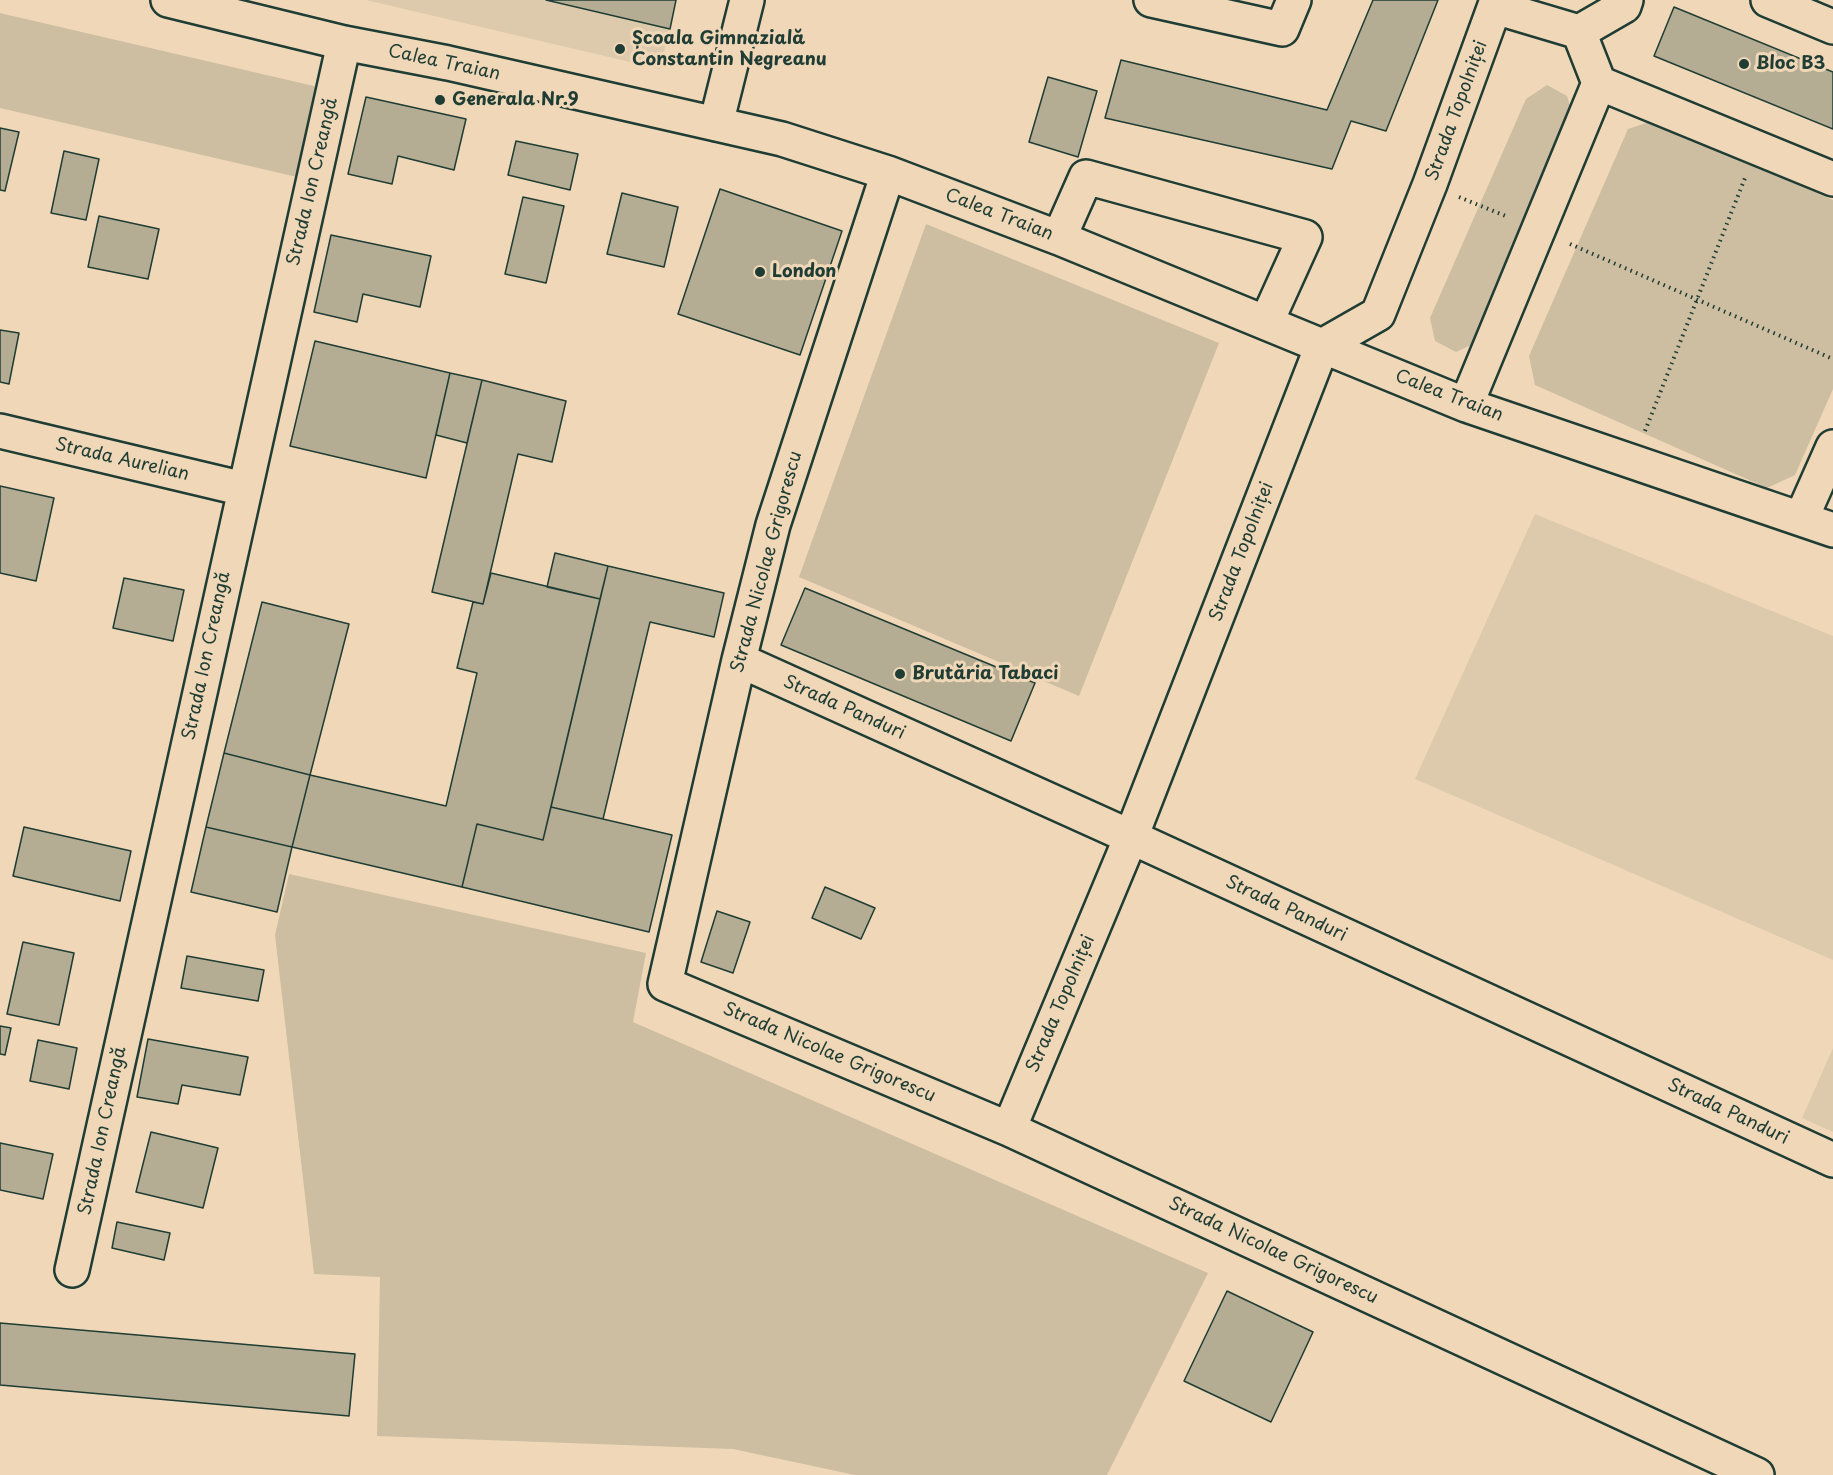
<!DOCTYPE html>
<html>
<head>
<meta charset="utf-8">
<style>
	body { margin:0 }
	canvas { display:block; background:#efd7b7 }
</style>
</head>
<body>
<canvas width="1833" height="1475"></canvas>
<script>
const c = document.querySelector('canvas').getContext('2d');
c.lineJoin = 'round';
function fill(path, color) { c.fillStyle = color; c.fill(path, 'evenodd'); }
const poly = rows => new Path2D(rows.map(r => 'M' + r).join(''));
function stroke(path, color, width, dash) { c.strokeStyle = color; c.lineWidth = width; c.lineCap = dash ? 'butt' : 'round'; c.setLineDash(dash || []); c.stroke(path); }
function write(font, color, halo, rows, align = 'center') {
  c.font = font + ' "Playpen Sans",sans-serif'; c.lineWidth = 6; c.setLineDash([]); c.textBaseline = 'middle'; c.strokeStyle = halo; c.fillStyle = color; for (const [text, x, y, turn = 0] of rows) {
    c.save(); c.translate(x, y); c.rotate((+turn || 0) * Math.PI / 180); c.textAlign = isNaN(turn) ? turn : align; if (halo) c.strokeText(text, 0, 0); c.fillText(text, 0, 0); c.restore();
  }
}
fill(poly([
	[366,0,676,0,660,69],
	[1535,514,1833,636,1833,960,1415,779],
	[1833,1048,1833,1132,1802,1118]
]), '#ddcaac');
fill(poly([
	[0,13,318,87,297,177,0,108],
	[1547,85,1567,96,1574,119,1478,342,1456,352,1435,341,1430,318,1526,99],
	[1652,121,1833,200,1833,389,1795,475,1767,488,1535,385,1529,356,1628,129],
	[926,224,1219,343,1079,696,799,577],
	[289,874,646,953,633,1022,1208,1273,1107,1475,855,1475,733,1449,377,1436,380,1277,314,1274,275,935]
]), '#cdbea2');
const building = poly([
	[546,0,676,0,670,29,546,0],
	[1373,0,1438,0,1386,131,1351,121,1332,169,1105,118,1121,60,1327,110,1373,0],
	[1674,7,1833,72,1833,129,1654,56,1674,7],
	[1048,77,1097,91,1078,157,1029,142,1048,77],
	[366,97,466,119,454,170,398,156,392,184,348,174,366,97],
	[0,128,19,132,5,191,0,190,0,128],
	[516,141,578,154,570,190,508,175,516,141],
	[64,151,99,159,86,220,51,213,64,151],
	[720,189,842,231,800,355,678,314,720,189],
	[622,193,678,207,664,267,607,254,622,193],
	[523,197,564,206,546,283,505,274,523,197],
	[99,216,159,229,148,279,88,267,99,216],
	[331,235,431,256,420,307,363,294,357,322,314,312,331,235],
	[0,330,19,333,9,384,0,382,0,330],
	[315,341,450,373,426,478,290,446,315,341],
	[450,373,482,380,467,443,436,435,450,373],
	[482,380,566,401,552,462,518,454,483,604,432,592,482,380],
	[0,486,54,498,36,581,0,573,0,486],
	[555,553,608,566,600,599,547,587,555,553],
	[608,566,724,593,714,637,650,622,603,819,551,807,608,566],
	[491,573,600,599,543,840,477,824,462,887,292,847,310,775,446,806,477,673,457,668,473,602,483,604,491,573],
	[124,578,184,590,173,641,113,628,124,578],
	[805,588,1035,683,1011,741,781,645,805,588],
	[262,602,349,624,310,775,224,753,262,602],
	[224,753,310,775,292,847,206,827,224,753],
	[551,807,672,835,649,932,462,887,477,824,543,840,551,807],
	[24,827,131,851,120,901,13,876,24,827],
	[206,827,292,847,277,912,191,892,206,827],
	[825,887,875,908,861,939,812,918,825,887],
	[717,911,750,922,733,973,701,962,717,911],
	[23,942,74,953,59,1025,7,1014,23,942],
	[187,956,264,970,258,1001,181,988,187,956],
	[0,1026,11,1028,5,1055,0,1054,0,1026],
	[148,1039,248,1057,240,1095,182,1085,178,1104,137,1097,148,1039],
	[38,1040,77,1048,69,1089,30,1081,38,1040],
	[151,1132,218,1148,203,1208,136,1192,151,1132],
	[0,1143,53,1154,43,1199,0,1190,0,1143],
	[117,1222,170,1233,164,1260,112,1248,117,1222],
	[1227,1291,1313,1332,1271,1422,1184,1381,1227,1291],
	[0,1323,355,1354,349,1416,0,1385,0,1323]
]);
fill(building, '#b4ac93');
stroke(building, '#1f3d34', 1.5);
const minor = poly([
	[168,0,344,43,448,63,782,139,888,173,1059,238,1466,405,1833,530],
	[1151,0,1282,29,1294,0],
	[1768,0,1833,27],
	[1495,7,1579,32,1624,6,1626,0],
	[1579,32,1599,83,1833,179],
	[716,124,747,0],
	[888,173,773,525,739,660,665,984,1009,1129,1757,1475],
	[1059,238,1086,177,1305,237,1266,323],
	[1466,405,1599,83],
	[0,431,244,489],
	[1801,519,1833,447],
	[739,660,1131,837,1833,1160],
	[1009,1129,1131,837,1322,346,1378,314,1430,184,1497,0],
	[72,1270,344,43]
]);
stroke(minor, '#1f3d34', 38);
stroke(poly([
	[1459,197,1508,217],
	[1570,244,1833,359],
	[1645,431,1745,178]
]), '#1f3d34', 4, [1.5, 4.5]);
stroke(minor, '#efd7b7', 33);
for (const [x, y, r, color] of [
	[620,49,6,"#1f3d34"],
	[1744,64,6,"#1f3d34"],
	[440,100,6,"#1f3d34"],
	[760,272,6,"#1f3d34"],
	[900,674,6,"#1f3d34"]
]) { const dot = new Path2D(); dot.arc(x, y, r, 0, 2 * Math.PI); c.fillStyle = color; c.fill(dot); stroke(dot, '#efd7b7', 2); }
write('bold 18px', '#1f3d34', '#efd7b7', [
	["Școala Gimnazială",632,39],
	["Constantin Negreanu",632,60],
	["Bloc B3",1756,64],
	["Generala Nr.9",452,100],
	["London",772,272],
	["Brutăria Tabaci",912,674]
], 'left');
write('18px', '#1f3d34', '#efd7b7', [
	["Calea Traian",444,63,12],
	["Strada Topolniței",1457,111,-70],
	["Strada Ion Creangă",313,182,-77],
	["Calea Traian",999,215,21],
	["Calea Traian",1449,396,21],
	["Strada Aurelian",122,460,13],
	["Strada Topolniței",1242,552,-69],
	["Strada Nicolae Grigorescu",767,562,-75],
	["Strada Ion Creangă",207,656,-78],
	["Strada Panduri",844,708,24],
	["Strada Panduri",1286,909,25],
	["Strada Topolniței",1061,1004,-67],
	["Strada Nicolae Grigorescu",829,1053,23],
	["Strada Panduri",1728,1112,25],
	["Strada Ion Creangă",103,1131,-78],
	["Strada Nicolae Grigorescu",1273,1251,25]
]);
</script>
</body>
</html>
